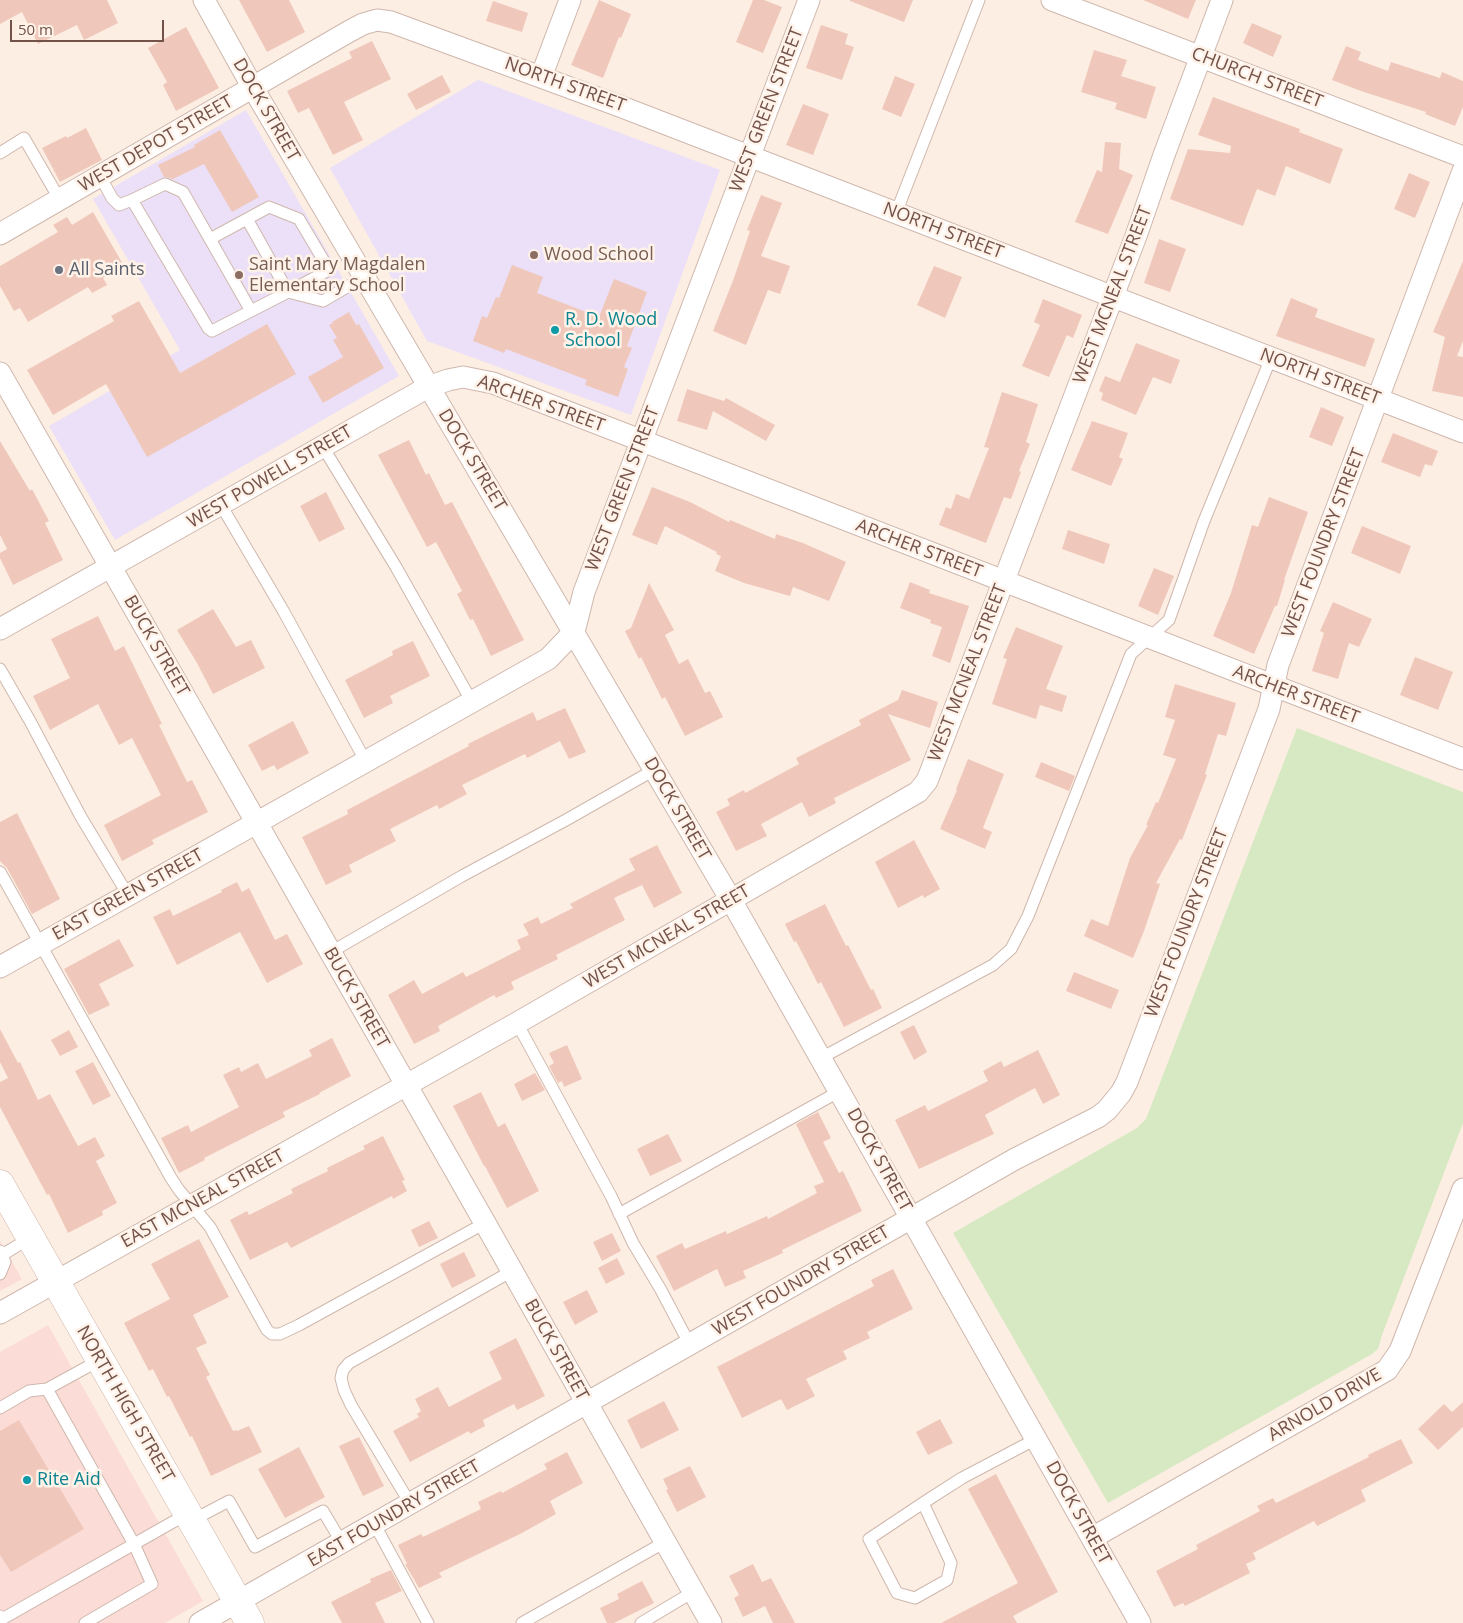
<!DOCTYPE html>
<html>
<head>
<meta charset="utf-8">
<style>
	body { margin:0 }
	#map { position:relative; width:1463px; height:1623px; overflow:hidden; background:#fceee3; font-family:"Open Sans",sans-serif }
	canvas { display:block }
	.scale { position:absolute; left:10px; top:20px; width:154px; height:22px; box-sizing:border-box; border:2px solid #73524a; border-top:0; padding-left:6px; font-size:15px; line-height:18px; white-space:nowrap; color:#73524a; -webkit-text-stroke:4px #fff3e9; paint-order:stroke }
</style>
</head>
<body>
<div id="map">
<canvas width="1463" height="1623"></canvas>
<div class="scale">50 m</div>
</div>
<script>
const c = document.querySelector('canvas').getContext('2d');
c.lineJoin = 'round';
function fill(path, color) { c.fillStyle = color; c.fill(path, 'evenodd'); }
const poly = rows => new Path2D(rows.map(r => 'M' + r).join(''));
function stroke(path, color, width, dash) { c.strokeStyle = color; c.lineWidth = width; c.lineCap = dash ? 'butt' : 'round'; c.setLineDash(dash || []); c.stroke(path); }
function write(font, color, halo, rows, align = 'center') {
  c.font = font + ' "Open Sans",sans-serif'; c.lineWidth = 5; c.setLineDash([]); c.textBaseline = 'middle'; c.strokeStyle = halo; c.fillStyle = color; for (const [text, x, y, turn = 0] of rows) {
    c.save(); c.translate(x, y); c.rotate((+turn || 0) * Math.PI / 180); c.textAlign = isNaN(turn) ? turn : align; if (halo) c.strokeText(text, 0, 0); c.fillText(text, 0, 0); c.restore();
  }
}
fill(poly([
	[0,1241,22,1279,0,1291],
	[48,1325,203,1601,165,1623,0,1623,0,1352]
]), '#fcdcd7');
fill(poly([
	[478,80,720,170,631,415,427,341,330,168],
	[246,110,399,376,115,540,49,426,180,350,93,199]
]), '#ebe0f8');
fill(poly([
	[1297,728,1463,792,1463,1123,1382,1335,1378,1349,1372,1354,1108,1503,953,1233,1137,1128,1146,1119]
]), '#d7e9c2');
fill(poly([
	[0,0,107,0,118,23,84,40,77,25,38,44,22,12,0,24],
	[239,0,289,0,305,32,267,52],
	[599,0,631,14,621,38,619,37,603,78,571,65],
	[753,0,764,0,782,7,763,53,736,42],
	[850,0,913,0,904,22,850,1],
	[1143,0,1196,0,1188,19],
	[493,1,528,13,522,32,486,21],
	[1252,23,1282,36,1273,57,1243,43],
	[821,25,848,34,845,44,854,47,842,80,806,68],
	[186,27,219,88,176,111,163,85,167,82,148,48],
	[372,41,391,79,344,102,363,140,333,155,309,108,298,113,287,91,352,58,349,52],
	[1346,46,1361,52,1358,60,1388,71,1391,62,1440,78,1442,72,1463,81,1463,107,1455,126,1425,114,1426,112,1361,91,1332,80],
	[1094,50,1127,60,1121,76,1156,87,1146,119,1115,109,1117,103,1081,92],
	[442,75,451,92,416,110,407,94],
	[895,76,915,84,901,117,882,109],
	[1213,97,1300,129,1299,132,1343,149,1330,184,1286,166,1275,196,1257,189,1243,226,1170,199,1188,149,1230,153,1231,146,1198,135],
	[803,104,829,114,813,155,786,145],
	[86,128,102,160,60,182,42,148,66,136,67,138],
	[220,130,259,197,232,212,204,164,173,179,164,177,158,165,195,147,194,145],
	[1105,142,1121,143,1119,169,1133,175,1108,234,1075,222,1097,170,1102,172],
	[1409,173,1430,182,1415,218,1394,209],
	[761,195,782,203,761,256,790,266,780,294,768,290,746,345,713,331,734,278,750,231,747,230],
	[93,212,124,266,103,278,107,285,92,293,88,287,28,322,20,308,14,311,0,286,0,266,58,232,53,225,67,217,72,225],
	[1159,239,1186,249,1170,292,1144,283],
	[1463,261,1463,341,1457,356,1463,357,1463,397,1432,391,1445,337,1433,332],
	[512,265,543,277,537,293,599,317,614,279,647,292,627,346,632,348,624,367,628,369,618,397,585,385,587,380,506,349,504,353,473,341,482,316,487,318,496,297,499,298],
	[934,266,962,277,945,318,917,305],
	[1291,298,1318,309,1315,317,1375,339,1365,367,1276,336],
	[1043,299,1082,315,1073,338,1067,335,1049,377,1022,366,1040,325,1034,322],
	[139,301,180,373,267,324,296,374,147,457,106,384,53,415,27,370,114,321,111,316],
	[349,312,356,325,359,324,384,368,323,403,308,377,343,357,333,340,337,338,329,325,333,323,332,322],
	[1136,343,1180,360,1171,384,1153,377,1136,415,1101,400,1103,393,1099,391,1105,376,1120,382],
	[687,389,724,401,726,398,775,425,766,441,713,411,707,430,677,421],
	[1002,392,1038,404,1026,442,1030,444,1019,471,1021,472,1011,499,1004,497,986,543,939,525,946,507,951,509,956,494,969,499,989,448,984,447],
	[1321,407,1344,417,1332,446,1309,437],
	[1092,421,1128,433,1119,457,1123,459,1111,486,1071,470],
	[1393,433,1438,451,1432,466,1425,464,1420,477,1381,462],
	[409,440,426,475,429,473,445,505,452,502,524,640,491,656,473,619,470,620,457,594,462,591,436,542,427,547,378,455],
	[0,441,30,491,32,489,49,521,45,523,63,560,13,585,0,558,0,553,7,549,0,535],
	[652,487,690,502,729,522,730,520,775,539,776,534,803,543,846,562,829,601,793,587,790,596,744,583,715,571,721,556,716,554,717,552,665,526,657,545,632,535],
	[326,492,345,529,319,542,300,506],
	[1269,497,1308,512,1284,580,1285,580,1277,606,1275,606,1254,654,1213,636,1231,593,1252,525,1258,527],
	[1362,526,1411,546,1400,574,1351,553],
	[1068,530,1110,544,1104,564,1062,549],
	[1154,568,1174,576,1158,615,1138,606],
	[910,582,930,590,929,593,969,606,950,663,932,656,942,627,930,623,931,620,900,608],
	[649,583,674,630,665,635,679,664,688,659,705,693,710,691,723,717,685,736,665,697,662,699,641,657,639,659,625,631,631,628],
	[1333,602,1372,619,1359,647,1349,643,1338,679,1312,671,1324,633,1320,631],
	[213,609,236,647,251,640,265,668,213,694,197,663,177,630],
	[98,616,115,651,124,646,162,724,159,725,187,782,192,780,208,812,152,840,154,844,122,861,104,825,161,795,132,738,119,745,98,704,50,730,33,696,70,678,51,639],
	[1016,627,1063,646,1046,689,1067,696,1062,712,1040,705,1036,719,992,704,1007,659,1003,658],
	[413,641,430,676,390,696,393,703,364,718,345,680,393,655,392,651],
	[1415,657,1453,672,1438,710,1400,695],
	[1175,684,1236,703,1226,736,1218,734,1205,774,1207,775,1182,840,1180,839,1156,883,1160,884,1144,931,1133,958,1084,936,1091,919,1108,926,1130,858,1148,825,1146,825,1156,802,1158,803,1176,759,1163,755,1175,720,1165,717],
	[902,690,938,702,930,728,888,714,911,760,834,798,836,803,809,817,802,802,761,824,767,836,736,851,716,812,730,805,727,799,744,790,745,793,799,764,796,758,861,725,859,720,898,700],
	[565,708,586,752,569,759,560,741,527,758,525,754,462,785,467,794,439,809,437,805,390,829,396,841,349,865,352,872,326,885,302,837,348,814,347,810,469,746,468,744,510,723,533,712,537,721],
	[293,721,309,753,277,770,274,765,262,771,248,745],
	[968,759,1004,774,983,828,992,832,985,849,940,829,957,790,956,789],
	[1041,762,1075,776,1069,791,1035,777],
	[17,813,60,899,32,914,7,868,0,861,0,822],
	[914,840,940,889,924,898,923,895,898,908,875,862],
	[657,845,682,893,654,908,642,885,614,898,625,920,556,955,558,959,511,982,514,989,496,998,494,995,438,1026,440,1031,414,1044,388,995,414,980,422,994,463,972,466,977,521,949,517,940,529,935,523,924,538,917,541,924,573,908,570,904,635,870,629,859],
	[237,882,242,892,249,888,275,940,287,934,303,964,267,983,240,932,177,965,153,917,170,909,173,916,222,892,221,890],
	[825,904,846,946,848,945,871,990,873,989,882,1008,844,1027,821,982,818,984,796,941,794,942,785,924],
	[119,939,134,966,99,984,110,1005,89,1015,64,969],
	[1074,972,1119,990,1111,1009,1066,991],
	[914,1025,927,1052,914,1060,900,1032],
	[0,1029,18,1063,20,1062,38,1100,50,1094,78,1146,95,1137,105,1156,96,1161,117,1203,102,1211,103,1215,68,1233,49,1194,47,1195,0,1107,0,1082,8,1078,0,1062],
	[69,1030,78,1047,60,1056,51,1040],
	[332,1038,351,1076,319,1093,320,1094,283,1112,285,1117,204,1158,205,1160,179,1173,161,1138,188,1125,191,1132,239,1107,223,1075,239,1067,241,1072,258,1063,266,1079,312,1056,309,1050],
	[567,1045,582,1079,564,1087,562,1081,558,1083,549,1066,554,1063,549,1053],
	[1038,1050,1060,1095,1043,1104,1035,1088,985,1115,994,1134,919,1169,895,1120,925,1105,928,1111,988,1081,983,1071,1001,1061,1004,1067],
	[93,1062,111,1096,93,1105,75,1071],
	[535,1073,545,1090,522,1101,514,1084],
	[481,1092,498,1127,505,1123,539,1191,507,1208,485,1166,484,1166,453,1106],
	[818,1112,831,1138,823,1142,839,1173,843,1171,862,1211,782,1250,783,1253,743,1271,746,1278,725,1287,717,1269,674,1291,656,1256,682,1243,685,1249,726,1231,727,1234,767,1216,768,1219,817,1193,814,1186,824,1182,796,1124],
	[668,1134,682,1161,650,1176,637,1149],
	[383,1136,405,1180,402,1181,407,1191,393,1199,392,1196,291,1248,287,1242,250,1260,230,1220,247,1211,249,1215,293,1193,291,1189,328,1171,327,1168,365,1149,363,1146],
	[429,1221,438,1238,419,1247,411,1230],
	[612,1233,621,1251,602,1261,593,1242],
	[199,1239,229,1297,193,1315,207,1343,196,1348,210,1375,206,1377,233,1431,236,1430,237,1431,249,1426,262,1452,211,1476,192,1436,190,1437,169,1396,167,1397,153,1369,149,1371,124,1323,170,1299,151,1264],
	[464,1252,476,1276,452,1288,440,1264],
	[617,1258,625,1274,606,1284,598,1268],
	[893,1269,913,1309,867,1332,870,1338,843,1351,847,1359,806,1379,815,1396,787,1410,781,1399,742,1418,717,1367,874,1286,871,1280],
	[587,1290,598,1312,575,1325,563,1302],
	[516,1338,545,1396,517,1410,514,1404,483,1420,485,1426,470,1434,469,1431,410,1462,393,1431,419,1417,417,1414,421,1411,415,1399,438,1387,449,1407,502,1379,489,1352],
	[664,1401,679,1430,641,1449,627,1420],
	[1463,1402,1463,1427,1438,1450,1418,1429,1444,1404,1452,1412],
	[940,1419,953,1443,928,1455,916,1432],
	[19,1420,84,1529,11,1572,0,1555,0,1431],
	[359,1437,384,1486,363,1496,339,1446],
	[1401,1439,1413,1463,1361,1490,1366,1501,1317,1526,1314,1521,1253,1553,1256,1559,1246,1564,1250,1573,1185,1606,1183,1603,1174,1607,1156,1571,1198,1549,1196,1545,1260,1511,1257,1506,1273,1498,1276,1503,1369,1457,1368,1455],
	[299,1447,325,1497,285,1518,258,1469],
	[567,1452,583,1483,550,1501,556,1514,522,1533,439,1573,442,1577,419,1588,405,1564,407,1564,398,1545,421,1534,423,1537,481,1509,478,1502,501,1491,502,1493,547,1469,544,1464],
	[690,1466,706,1497,677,1512,666,1490,668,1489,663,1479],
	[996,1474,1058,1592,1013,1616,1017,1623,941,1623,1018,1583,968,1489],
	[753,1564,762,1582,771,1578,795,1623,773,1623,765,1606,743,1617,734,1598,739,1595,729,1576],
	[391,1570,402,1591,375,1603,385,1623,342,1623,331,1602,371,1582,370,1579],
	[642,1581,654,1603,614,1623,607,1623,600,1608,619,1599,617,1594]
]), '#f0c8bb');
const lane = poly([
	[0,153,24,138,60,200],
	[100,176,112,198,119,205,132,200,208,328,212,331,288,292,323,301,364,277],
	[132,200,165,184,183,192,251,311],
	[896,213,979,0],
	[210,239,269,207,299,219,328,268,327,271,288,292,247,219],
	[323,447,396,567,472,702],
	[221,505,284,612,366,762],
	[0,669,30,721,81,817,128,895],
	[0,872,171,1178,179,1190,210,1227,267,1330,272,1334,280,1334,299,1325,485,1223],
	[331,952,462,876,566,820,654,770],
	[517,1023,611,1196,633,1243,661,1290,690,1345],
	[821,1058,993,965,1011,949,1028,916,1131,654,1169,620,1204,521,1271,358],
	[619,1214,840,1091],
	[0,1251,5,1262,0,1274],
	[2,1255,30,1238],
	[0,1408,29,1391,47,1389],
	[923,1503,951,1563,947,1580,915,1598,897,1593,869,1539,923,1503,962,1478,1036,1439],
	[411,1505,351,1405,344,1390,341,1378,343,1370,349,1363,512,1271],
	[191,1521,229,1501,255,1547,323,1511,342,1543],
	[375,1525,428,1623],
	[0,1616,2,1619,187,1514],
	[85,1623,152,1584,134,1544,47,1389,100,1360],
	[522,1623,665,1542],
	[641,1623,693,1592]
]);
const street = poly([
	[204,0,253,88,731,900,1140,1623],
	[1052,0,1463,157],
	[541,77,570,0],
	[0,234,348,32,363,24,377,20,391,22,622,107,1463,432],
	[0,373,485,1223,711,1623],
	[0,629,428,387,448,380,463,377,493,383,1463,759],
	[0,967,548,659,574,632,584,592,809,0],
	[0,1313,517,1023,918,792,927,781,1136,236,1164,155,1222,0],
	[1092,1538,1387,1370,1400,1351,1463,1189],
	[200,1623,1015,1159,1098,1117,1107,1110,1121,1093,1127,1082,1269,709,1278,665,1463,171]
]);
const secondary = poly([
	[0,1184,250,1623]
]);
stroke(lane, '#cfb7ad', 13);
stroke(street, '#cfb7ad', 23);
stroke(secondary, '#d1b5aa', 29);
stroke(lane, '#fff', 11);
stroke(street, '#fff', 21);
stroke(secondary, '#fff', 28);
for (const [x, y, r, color] of [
	[534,255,5,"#8d6e63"],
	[59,270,5,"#6b7280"],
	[239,275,5,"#8d6e63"],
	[555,330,5,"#0f9aa8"],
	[27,1480,5,"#0f9aa8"]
]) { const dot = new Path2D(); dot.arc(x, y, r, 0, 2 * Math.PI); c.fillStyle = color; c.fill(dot); stroke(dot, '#fff3e9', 2); }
write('18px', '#73524a', '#fff3e9', [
	["CHURCH STREET",1257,78,21],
	["NORTH STREET",565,85,20],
	["DOCK STREET",266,110,60],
	["WEST GREEN STREET",767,110,-69],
	["WEST DEPOT STREET",156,144,-30],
	["NORTH STREET",943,231,21],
	["WEST MCNEAL STREET",1113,295,-69],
	["NORTH STREET",1320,377,21],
	["ARCHER STREET",541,404,20],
	["DOCK STREET",472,460,59],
	["WEST POWELL STREET",270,477,-30],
	["WEST GREEN STREET",623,489,-69],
	["WEST FOUNDRY STREET",1324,543,-69],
	["ARCHER STREET",919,549,21],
	["BUCK STREET",156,646,60],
	["WEST MCNEAL STREET",968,673,-69],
	["ARCHER STREET",1296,695,21],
	["DOCK STREET",677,809,60],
	["EAST GREEN STREET",128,895,-29],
	["WEST FOUNDRY STREET",1187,923,-69],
	["WEST MCNEAL STREET",667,937,-30],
	["BUCK STREET",356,998,60],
	["DOCK STREET",879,1160,61],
	["EAST MCNEAL STREET",203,1199,-29],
	["WEST FOUNDRY STREET",801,1281,-30],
	["BUCK STREET",556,1350,61],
	["NORTH HIGH STREET",125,1404,60],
	["ARNOLD DRIVE",1325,1405,-30],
	["DOCK STREET",1078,1513,61],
	["EAST FOUNDRY STREET",394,1514,-30]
]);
write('18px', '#785e54', '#fff3e9', [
	["Wood School",544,255],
	["Saint Mary Magdalen",249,265],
	["Elementary School",249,286]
], 'left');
write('18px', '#5b616d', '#fff3e9', [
	["All Saints",69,270]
], 'left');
write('18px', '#0d838f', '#fff3e9', [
	["R. D. Wood",565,320],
	["School",565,341],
	["Rite Aid",37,1480]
], 'left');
</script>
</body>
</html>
